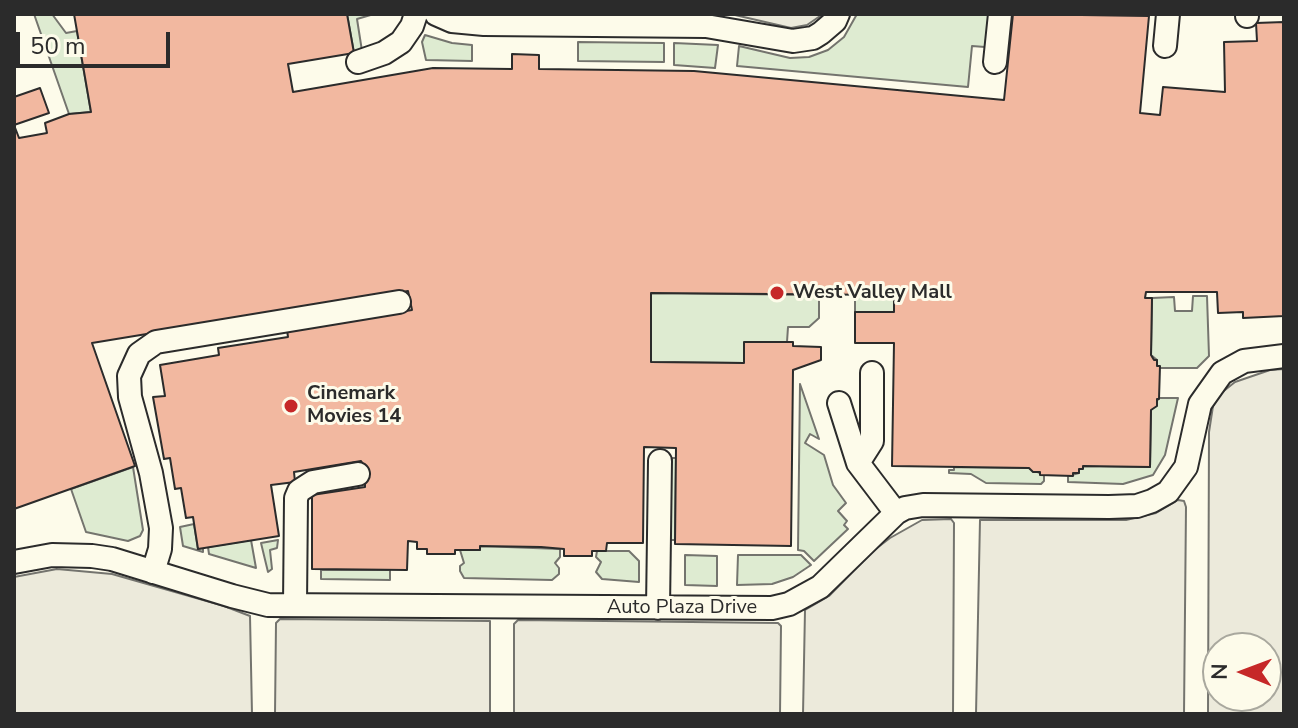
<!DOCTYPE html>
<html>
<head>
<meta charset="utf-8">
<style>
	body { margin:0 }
	#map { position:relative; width:1298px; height:728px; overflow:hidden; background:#fdfbea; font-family:"Nunito Sans",sans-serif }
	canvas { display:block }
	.frame { position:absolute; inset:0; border:16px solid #2b2b2b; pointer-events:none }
	.north { position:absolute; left:1202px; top:632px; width:80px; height:80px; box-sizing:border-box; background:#fdfbea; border:2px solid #a9a89e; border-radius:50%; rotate:271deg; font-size:22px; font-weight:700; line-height:32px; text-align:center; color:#2b2b2b }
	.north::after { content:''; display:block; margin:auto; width:28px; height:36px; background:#c62828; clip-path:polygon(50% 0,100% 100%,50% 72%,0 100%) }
	.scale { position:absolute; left:16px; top:32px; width:154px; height:36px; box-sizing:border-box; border:4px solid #2b2b2b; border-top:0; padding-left:10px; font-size:24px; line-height:28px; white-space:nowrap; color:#2b2b2b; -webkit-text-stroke:6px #fdfbea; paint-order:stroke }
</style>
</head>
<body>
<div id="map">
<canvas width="1298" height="728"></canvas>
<div class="frame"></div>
<div class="north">N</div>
<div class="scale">50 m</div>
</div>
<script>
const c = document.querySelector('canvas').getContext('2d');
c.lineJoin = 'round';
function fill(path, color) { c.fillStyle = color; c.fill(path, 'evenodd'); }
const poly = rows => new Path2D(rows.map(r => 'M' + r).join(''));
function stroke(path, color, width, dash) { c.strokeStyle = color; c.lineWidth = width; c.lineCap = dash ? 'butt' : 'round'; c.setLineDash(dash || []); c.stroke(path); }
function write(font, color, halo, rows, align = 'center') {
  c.font = font + ' "Nunito Sans",sans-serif'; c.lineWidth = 6; c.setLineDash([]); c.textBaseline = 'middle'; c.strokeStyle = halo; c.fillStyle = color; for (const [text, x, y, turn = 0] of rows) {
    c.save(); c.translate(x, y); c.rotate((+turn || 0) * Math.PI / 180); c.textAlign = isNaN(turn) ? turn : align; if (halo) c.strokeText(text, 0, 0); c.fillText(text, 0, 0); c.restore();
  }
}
const green = poly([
	[34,14,52,14,66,33,77,31,91,112,69,114,34,14],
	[347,14,374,14,357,19,362,51,354,53,347,14],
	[857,14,989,14,985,47,972,46,968,87,737,66,739,46,790,58,809,57,828,50,844,37,857,14],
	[425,35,452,43,472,45,472,61,426,60,422,42,425,35],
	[578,42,664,43,664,62,578,61,578,42],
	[674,43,718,45,715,68,674,65,674,43],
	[651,293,819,295,819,318,809,327,788,327,787,342,745,342,744,363,651,362,651,293],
	[855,295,894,295,894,312,855,312,855,295],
	[1193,296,1207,296,1209,356,1197,368,1160,368,1157,366,1157,360,1151,355,1152,298,1174,297,1175,311,1192,311,1193,296],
	[800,384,819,439,810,434,805,443,824,455,833,485,846,503,838,511,847,521,844,525,848,529,814,561,804,551,798,550,800,384],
	[1159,398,1178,398,1165,455,1153,475,1123,484,1068,482,1068,476,1079,473,1079,469,1083,466,1150,467,1151,410,1159,398],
	[668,458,676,458,675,540,668,540,668,458],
	[133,467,143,530,140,536,128,541,86,532,71,489,133,467],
	[954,467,1029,468,1044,475,1044,481,1041,484,986,483,971,474,949,473,949,470,954,470,954,467],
	[194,524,198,549,203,548,203,552,183,546,180,527,194,524],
	[251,540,256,568,209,554,208,547,251,540],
	[278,540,277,548,270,550,272,569,268,572,261,543,278,540],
	[480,546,560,549,560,557,555,563,559,568,559,574,552,580,464,578,460,571,460,566,464,563,460,550,480,550,480,546],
	[597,551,629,551,639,561,639,582,602,579,596,572,601,562,596,557,597,551],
	[685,555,717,556,717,586,685,585,685,555],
	[738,555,801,555,811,565,793,577,772,584,737,585,738,555],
	[321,570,390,570,390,580,321,579,321,570]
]);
fill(green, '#deebd1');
stroke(green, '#74746e', 2);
const parking = poly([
	[721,14,823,14,807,25,791,28,735,15,721,14],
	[1284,369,1284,714,1208,714,1209,432,1213,406,1220,394,1235,382,1270,370,1284,369],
	[1218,648,1266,648,1266,696,1218,696,1218,648],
	[1178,500,1184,501,1186,507,1184,714,976,714,980,520,1126,520,1156,513,1178,500],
	[951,519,954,523,953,714,803,714,805,610,829,596,873,551,890,538,922,520,951,519],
	[57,569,112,574,224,606,250,616,252,714,14,714,14,577,57,569],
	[280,619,490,621,490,714,275,714,276,623,280,619],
	[518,620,778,623,781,626,780,714,514,714,514,624,518,620]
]);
fill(parking, '#eceadb');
stroke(parking, '#74746e', 2);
const building = poly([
	[74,14,347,14,354,53,288,64,293,92,433,68,512,69,512,54,539,55,539,69,694,71,1004,100,1013,14,1149,16,1140,113,1160,115,1163,87,1225,92,1224,42,1257,41,1256,23,1284,22,1284,316,1243,318,1243,312,1218,313,1217,292,1146,292,1145,298,1152,298,1151,355,1154,360,1157,360,1157,366,1160,366,1159,399,1157,399,1157,406,1151,410,1150,467,1083,466,1083,469,1079,469,1079,473,1073,473,1073,476,1040,475,1040,472,1033,472,1029,468,892,466,894,343,855,343,855,312,894,312,894,295,651,293,651,362,744,363,744,342,793,342,793,346,821,347,821,360,793,370,791,546,675,544,676,448,644,447,643,543,607,543,606,551,592,551,592,556,564,556,564,549,541,547,480,546,480,550,455,550,455,554,427,554,427,549,417,549,417,542,408,541,407,570,312,569,312,495,365,487,365,468,361,461,294,472,295,482,271,485,279,536,198,549,193,517,186,518,181,488,175,489,170,458,164,459,153,397,165,396,160,365,219,355,218,348,288,337,287,330,412,310,408,291,92,343,135,466,14,509,14,97,40,88,49,113,14,125,19,138,47,133,45,123,69,114,91,112,74,14]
]);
fill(building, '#f2b8a0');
stroke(building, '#2b2b2b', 2);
const minor = poly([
	[436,14,452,21,484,24,706,26,793,41,813,38,821,33,835,21,838,14],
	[1247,14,1247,16],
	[1165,46,1168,14],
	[358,62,384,53,401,42,412,26,416,14],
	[995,62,1000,14],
	[839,403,858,463,896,513],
	[858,463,872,441,872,373],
	[14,562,52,555,92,556,112,559,232,596,268,605,772,608,789,604,820,587,896,513,905,508,923,505,1109,507,1137,506,1152,501,1168,492,1186,467,1200,404,1222,373,1244,361,1284,356],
	[153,572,160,549,161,528,151,473,130,397,129,376,139,354,156,342,399,302],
	[295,605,296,498,299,491,313,482,358,474],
	[658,608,660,461]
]);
stroke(minor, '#2b2b2b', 26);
stroke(minor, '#fdfbea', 22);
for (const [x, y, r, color] of [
	[777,293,8,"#c62828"],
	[291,406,8,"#c62828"]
]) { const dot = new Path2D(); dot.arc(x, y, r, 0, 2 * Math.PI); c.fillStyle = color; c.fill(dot); stroke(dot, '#fdfbea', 3); }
write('bold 20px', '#2b2b2b', '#fdfbea', [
	["West Valley Mall",793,293],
	["Cinemark",307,394],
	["Movies 14",307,417]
], 'left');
write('20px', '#2b2b2b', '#fdfbea', [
	["Auto Plaza Drive",682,608]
]);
</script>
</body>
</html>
